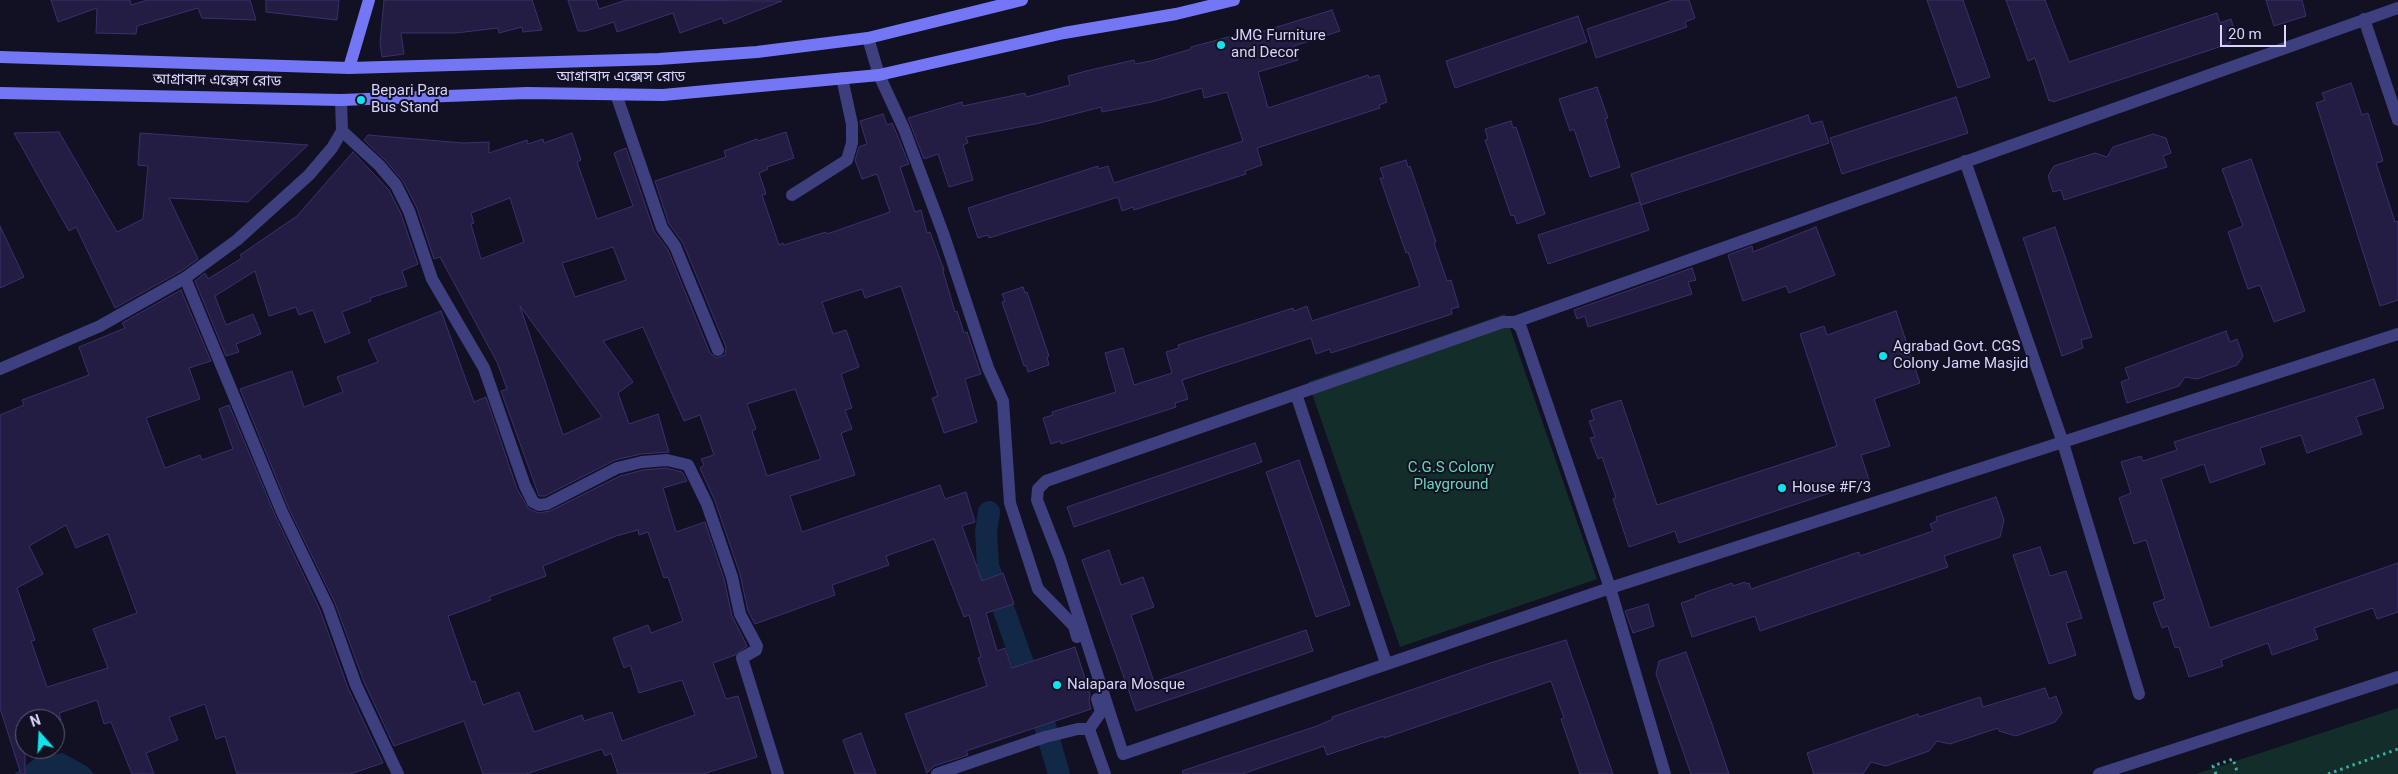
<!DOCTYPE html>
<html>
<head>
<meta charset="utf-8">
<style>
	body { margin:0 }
	#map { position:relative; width:2398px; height:774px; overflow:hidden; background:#121023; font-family:Roboto,sans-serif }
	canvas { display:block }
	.north { position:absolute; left:15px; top:709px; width:50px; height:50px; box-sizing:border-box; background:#121023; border:1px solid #615f7a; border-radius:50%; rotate:341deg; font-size:14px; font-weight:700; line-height:20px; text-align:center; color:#d7d5fc }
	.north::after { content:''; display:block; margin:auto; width:18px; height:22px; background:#10e3ed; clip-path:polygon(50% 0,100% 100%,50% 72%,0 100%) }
	.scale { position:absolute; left:2220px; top:25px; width:66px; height:22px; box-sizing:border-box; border:2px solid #d7d5fc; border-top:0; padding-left:6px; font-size:15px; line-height:18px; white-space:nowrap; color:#d7d5fc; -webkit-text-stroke:4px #121023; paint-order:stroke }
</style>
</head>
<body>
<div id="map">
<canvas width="2398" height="774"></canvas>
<div class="north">N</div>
<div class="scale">20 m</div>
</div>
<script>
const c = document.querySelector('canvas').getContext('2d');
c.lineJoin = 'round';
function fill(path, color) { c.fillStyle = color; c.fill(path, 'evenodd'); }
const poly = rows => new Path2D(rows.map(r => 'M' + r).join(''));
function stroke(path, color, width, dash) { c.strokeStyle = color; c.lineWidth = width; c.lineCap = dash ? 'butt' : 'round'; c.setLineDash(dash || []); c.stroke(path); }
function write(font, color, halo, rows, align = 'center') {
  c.font = font + ' Roboto,"Noto Sans Bengali",sans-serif'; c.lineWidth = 4; c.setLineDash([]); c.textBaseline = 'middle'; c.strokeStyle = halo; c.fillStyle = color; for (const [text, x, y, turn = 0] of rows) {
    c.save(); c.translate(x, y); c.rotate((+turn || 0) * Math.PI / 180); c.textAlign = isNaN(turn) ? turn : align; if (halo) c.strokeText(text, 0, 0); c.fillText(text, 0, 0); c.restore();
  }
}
fill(poly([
	[1505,314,1597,579,1400,647,1308,382],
	[2398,708,2398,774,2196,774]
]), '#132d2b');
fill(poly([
	[63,753,88,767,94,774,14,774,36,758]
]), '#112846');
stroke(poly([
	[989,512,986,532,988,566,1043,719,1059,774]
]), '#112846', 22);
const building = poly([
	[51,0,130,0,131,5,148,0,250,0,256,20,202,18,198,8,137,26,136,34,96,33,97,8,58,22,51,0],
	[266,0,339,0,337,20,266,12,266,0],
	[384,0,532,0,542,30,523,32,522,27,499,33,498,28,456,33,401,33,404,54,382,57,380,43,384,0],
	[568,0,596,0,599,9,626,0,782,1,724,24,722,18,680,33,673,13,617,32,614,22,586,31,578,31,568,0],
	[1673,0,1689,0,1695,18,1685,22,1687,27,1596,58,1587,29,1673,0],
	[1927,0,1963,0,1990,77,1958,88,1927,0],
	[2006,0,2045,0,2069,62,2217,13,2220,23,2231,19,2237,38,2230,41,2231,43,2053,102,2052,100,2049,101,2035,58,2028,61,2006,0],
	[2266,0,2302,0,2306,16,2274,26,2266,0],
	[1332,10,1340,31,1294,46,1298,60,1258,72,1268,108,1368,75,1369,78,1379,75,1387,102,1379,105,1380,108,1257,148,1262,165,1245,171,1246,174,1134,210,1133,207,1122,211,1118,197,989,238,988,235,978,238,968,208,1098,166,1098,169,1108,166,1114,183,1243,141,1227,92,1204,98,1202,88,1152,102,1102,112,1101,107,1040,123,966,137,968,143,963,145,973,180,949,187,938,154,924,159,908,118,962,102,963,106,1025,93,1026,97,1070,85,1068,76,1086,71,1134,60,1135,64,1151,61,1191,49,1191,47,1247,32,1248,36,1332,10],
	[1578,16,1587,42,1455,88,1446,61,1578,16],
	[2351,83,2362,115,2368,113,2383,161,2376,163,2395,222,2398,221,2398,300,2380,306,2316,103,2325,100,2322,93,2351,83],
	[1597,87,1608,118,1605,119,1620,167,1590,177,1574,129,1570,131,1559,99,1597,87],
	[1956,97,1968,133,1842,174,1830,138,1956,97],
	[883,114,887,125,892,123,896,132,909,164,900,167,915,212,921,210,927,233,930,232,944,270,943,271,955,312,957,311,964,333,967,332,981,374,965,379,977,422,944,433,932,398,938,396,901,286,865,298,862,289,822,302,833,334,846,330,859,367,841,374,852,408,845,410,852,429,841,433,855,475,790,496,802,532,940,485,945,499,966,492,975,522,962,526,982,581,1003,573,1014,604,986,613,997,651,1005,648,1012,668,1075,647,1090,694,1089,701,1091,709,966,751,968,755,934,766,927,773,905,714,987,686,978,658,981,657,969,615,964,617,934,539,886,556,889,565,832,585,835,595,755,624,748,611,740,574,715,501,700,468,704,465,701,459,714,455,700,415,684,421,643,327,603,341,633,382,618,393,629,424,658,414,669,452,641,454,615,460,545,496,539,496,501,391,507,389,497,362,440,257,434,259,417,208,403,181,385,160,364,140,368,135,463,143,489,142,489,153,527,140,528,144,543,139,544,143,572,133,581,160,577,162,597,219,633,206,614,153,626,148,654,231,668,250,710,353,717,358,725,355,726,347,683,243,669,224,655,181,726,157,724,151,757,139,758,141,786,132,794,158,767,167,768,169,759,173,766,194,762,195,779,245,783,243,784,245,826,232,827,234,890,212,877,174,862,179,855,160,859,147,867,144,860,121,883,114],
	[510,198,524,242,481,259,471,224,474,223,471,213,510,198],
	[613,247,626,280,575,297,562,263,613,247],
	[520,306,602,417,563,435,520,306],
	[795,389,821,459,767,476,752,431,756,429,747,404,795,389],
	[1808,115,1811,124,1822,121,1829,143,1641,205,1631,174,1808,115],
	[1511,121,1513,128,1516,127,1545,214,1517,224,1514,215,1511,216,1485,140,1488,139,1485,129,1511,121],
	[59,132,117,232,143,219,148,166,138,165,140,133,308,145,248,202,169,198,198,259,181,271,115,308,76,227,69,231,14,133,59,132],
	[2153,134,2166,138,2171,153,2163,156,2167,167,2064,200,2061,190,2053,192,2048,176,2054,166,2095,153,2107,157,2113,147,2153,134],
	[353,152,389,190,401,214,418,264,402,271,407,286,370,298,371,301,342,312,350,333,325,343,313,310,299,315,296,307,269,316,255,271,215,296,226,325,253,314,261,334,236,344,239,352,226,356,195,281,205,273,208,279,242,258,240,255,297,216,353,152],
	[2251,159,2305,311,2274,322,2260,285,2248,289,2228,232,2243,226,2222,169,2251,159],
	[1406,160,1408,167,1410,166,1436,242,1434,243,1447,281,1451,280,1459,307,1451,309,1452,314,1331,353,1330,349,1316,354,1311,338,1218,368,1182,380,1188,399,1175,403,1176,407,1061,444,1061,441,1051,444,1043,418,1053,415,1052,412,1116,392,1105,353,1123,348,1134,385,1172,373,1166,352,1179,348,1178,345,1293,308,1294,311,1307,306,1312,321,1420,286,1408,252,1406,253,1380,178,1384,178,1380,168,1406,160],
	[1640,202,1649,230,1548,264,1538,235,1640,202],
	[0,226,24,277,0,288,0,226],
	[1816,227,1835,275,1789,293,1786,286,1743,301,1728,255,1752,246,1753,252,1816,227],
	[2055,227,2092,337,2081,340,2083,348,2062,356,2023,238,2055,227],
	[1692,268,1696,280,1688,282,1692,294,1588,327,1585,316,1577,319,1574,310,1692,268],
	[1023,287,1025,293,1027,292,1049,356,1047,357,1049,365,1028,372,1026,365,1024,366,1002,302,1005,301,1002,294,1023,287],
	[181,290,211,361,189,368,200,399,146,418,165,468,200,455,202,460,233,449,219,409,229,405,275,515,320,610,348,688,383,763,350,774,237,774,225,736,216,739,205,704,169,717,178,740,146,753,154,774,132,774,111,722,104,724,97,700,59,713,61,720,55,722,55,719,25,719,25,774,21,774,0,708,0,415,24,405,22,400,89,375,79,347,125,328,122,323,181,290],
	[66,525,76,548,108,534,137,613,93,629,108,668,47,687,31,641,35,640,17,588,43,574,29,546,66,525],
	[441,311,474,402,486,397,517,489,529,509,539,513,550,511,620,476,643,470,666,468,682,472,687,481,663,488,676,532,705,522,724,579,732,616,747,646,735,655,713,663,726,699,738,696,757,757,703,774,618,774,611,753,605,756,602,749,526,774,483,774,464,721,394,746,364,682,335,603,289,509,240,389,292,371,304,407,343,392,337,377,378,362,368,340,441,311],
	[638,530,639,535,648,532,664,578,668,577,683,621,651,633,648,625,613,638,624,668,630,665,639,693,682,680,695,715,622,741,612,712,584,721,582,715,534,732,519,692,483,705,475,681,471,682,448,616,491,600,489,597,546,576,543,566,616,536,638,530],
	[1896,311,1920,383,1874,399,1890,446,1861,455,1869,480,1679,543,1675,531,1629,547,1613,499,1616,498,1602,457,1598,459,1590,438,1595,437,1589,421,1594,420,1591,410,1621,400,1657,505,1837,446,1800,334,1824,326,1827,335,1896,311],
	[2226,331,2230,342,2237,339,2243,356,2237,365,2197,379,2185,377,2179,386,2127,403,2121,382,2129,379,2125,368,2226,331],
	[2374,379,2384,408,2356,417,2362,434,2307,453,2301,435,2260,448,2265,464,2210,483,2204,464,2161,479,2210,628,2398,563,2398,612,2377,619,2373,608,2314,628,2318,639,2272,655,2268,643,2221,660,2223,666,2189,677,2179,647,2175,648,2168,626,2162,628,2153,603,2165,599,2146,540,2134,544,2119,498,2131,493,2121,462,2141,456,2143,461,2177,450,2174,442,2374,379],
	[1255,443,1262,462,1074,527,1067,507,1255,443],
	[1299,460,1350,605,1316,617,1266,472,1299,460],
	[1996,497,2004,520,2000,537,1944,556,1948,567,1760,631,1755,616,1692,637,1681,603,1696,598,1695,596,1732,583,1733,586,1745,582,1746,584,1749,583,1751,589,1859,552,1860,556,1933,531,1930,524,1937,521,1936,517,1996,497],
	[2040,547,2050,576,2066,571,2082,618,2066,623,2076,655,2049,664,2013,555,2040,547],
	[1109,550,1121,585,1143,577,1154,607,1131,615,1154,682,1306,630,1313,651,1136,711,1082,560,1109,550],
	[1648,604,1654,626,1633,633,1625,611,1648,604],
	[1566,640,1613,774,1580,774,1561,719,1564,718,1551,681,1384,738,1384,736,1327,755,1324,746,1242,774,1183,774,1182,771,1317,726,1333,719,1332,717,1490,663,1566,640],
	[1686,652,1712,724,1729,774,1691,774,1656,674,1659,661,1686,652],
	[2045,688,2049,699,2056,696,2062,713,2055,722,2016,736,1999,731,1998,728,1950,744,1937,741,1929,751,1886,766,1871,762,1863,774,1814,774,1807,753,1918,714,1919,717,1980,697,1983,707,2045,688],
	[861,733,876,774,855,774,843,740,861,733]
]);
fill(building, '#231d43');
stroke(building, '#3a316d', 1);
stroke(poly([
	[2216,774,2213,766,2233,759,2238,774],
	[2328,774,2398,749]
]), '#37aea0', 3, [2.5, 4]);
stroke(poly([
	[792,195,847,160,852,143,852,124,842,78]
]), '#3e3f7f', 12);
stroke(poly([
	[2364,19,2398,120],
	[868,38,879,75,904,129,943,233,988,368,1003,401,1010,503,1038,589,1074,626,1077,637],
	[616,94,662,228,675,246,718,350],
	[342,131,379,165,396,185,409,211,432,279,484,368,525,486,533,502,539,505,547,504,617,468,642,462,667,460,688,465,707,504,732,577,740,614,757,646,756,650,742,658,778,774],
	[1965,161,2063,443,2139,694],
	[185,278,282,512,328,607,356,685,398,774],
	[1515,322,1521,328,1610,588,2398,334],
	[1296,394,1386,663],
	[1089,729,1101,712,1097,699],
	[937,774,1045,737,1078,729,1089,729,1105,774],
	[1665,774,1610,588,1123,754,1060,559,1037,500,1038,489,1046,481,1503,322,1515,322,2398,8],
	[2099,774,2398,677]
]), '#3e3f7f', 12);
stroke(poly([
	[0,369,100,326,185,278,237,240,309,175,332,148,342,131,341,100]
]), '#3e3f7f', 12);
stroke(poly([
	[0,57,349,68,659,59,757,52,868,38,1022,0],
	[349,68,369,0],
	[0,93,341,100,527,93,663,95,879,75,1064,33,1176,14,1234,0]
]), '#7377f5', 12);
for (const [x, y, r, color] of [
	[1221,45,5,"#10e3ed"],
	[361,100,5,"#10e3ed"],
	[1883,356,5,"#10e3ed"],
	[1782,488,5,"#10e3ed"],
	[1057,685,5,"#10e3ed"]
]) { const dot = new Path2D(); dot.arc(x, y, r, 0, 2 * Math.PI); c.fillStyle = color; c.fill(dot); stroke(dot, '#121023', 2); }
write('15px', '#d7d5fc', '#121023', [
	["JMG Furniture",1231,36],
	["and Decor",1231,53],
	["Bepari Para",371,91],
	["Bus Stand",371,108],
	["Agrabad Govt. CGS",1893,347],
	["Colony Jame Masjid",1893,364],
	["House #F/3",1792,488],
	["Nalapara Mosque",1067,685]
], 'left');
write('15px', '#d7d5fc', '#121023', [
	["আগ্রাবাদ এক্সেস রোড",621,77],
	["আগ্রাবাদ এক্সেস রোড",217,81,1]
]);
write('15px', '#66d7b5', '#121023', [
	["C.G.S Colony",1451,468],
	["Playground",1451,485]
]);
</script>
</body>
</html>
